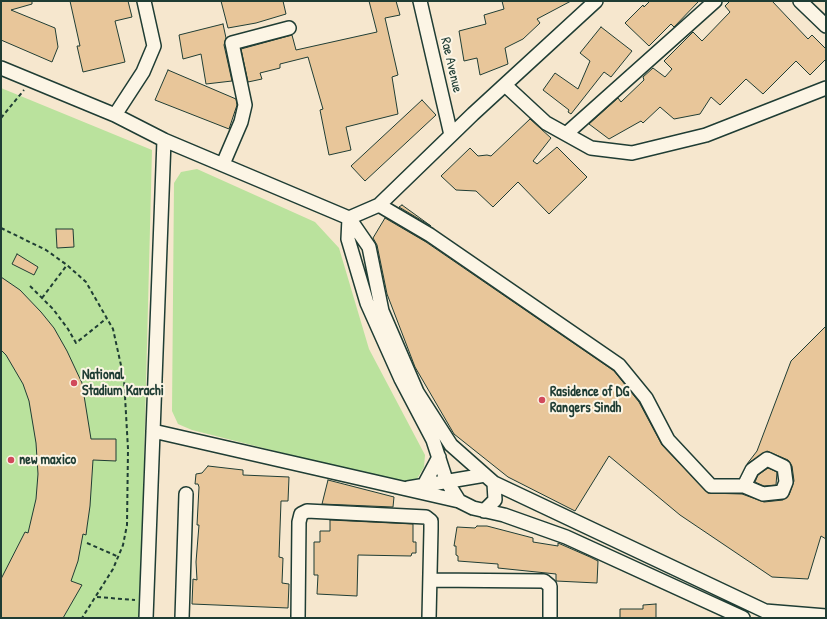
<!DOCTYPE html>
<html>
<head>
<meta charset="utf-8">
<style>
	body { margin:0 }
	#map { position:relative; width:827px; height:619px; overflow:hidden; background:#f6e7ce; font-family:"Patrick Hand",sans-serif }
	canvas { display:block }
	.frame { position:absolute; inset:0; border:2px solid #1f3d34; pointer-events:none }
</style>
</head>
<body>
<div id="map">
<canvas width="827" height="619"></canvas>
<div class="frame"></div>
</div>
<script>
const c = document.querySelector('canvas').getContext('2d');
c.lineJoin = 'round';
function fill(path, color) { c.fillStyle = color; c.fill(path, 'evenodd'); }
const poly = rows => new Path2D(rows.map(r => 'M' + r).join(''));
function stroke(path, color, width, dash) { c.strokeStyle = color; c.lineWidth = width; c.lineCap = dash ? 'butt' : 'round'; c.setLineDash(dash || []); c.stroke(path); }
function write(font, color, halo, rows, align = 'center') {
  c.font = font + ' "Patrick Hand",sans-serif'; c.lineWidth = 4; c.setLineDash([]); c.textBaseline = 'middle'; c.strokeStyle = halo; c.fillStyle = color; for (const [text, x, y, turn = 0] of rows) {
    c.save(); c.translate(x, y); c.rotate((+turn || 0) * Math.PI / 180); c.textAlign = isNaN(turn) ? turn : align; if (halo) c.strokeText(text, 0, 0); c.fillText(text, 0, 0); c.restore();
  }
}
fill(poly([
	[1,88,152,150,140,618,1,618],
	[197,169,315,222,339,248,369,349,425,455,424,467,417,479,406,484,192,430,178,424,172,411,174,183,181,172]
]), '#bae29d');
const building = poly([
	[1,1,32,1,32,4,11,10,55,28,58,47,52,62,1,40,1,1],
	[70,1,128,1,132,17,115,21,125,62,83,72,77,46,80,46,70,1],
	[221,1,283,1,286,14,256,23,228,28,221,1],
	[369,1,396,1,400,15,385,18,398,75,392,77,398,114,346,127,351,150,329,155,320,110,323,109,308,57,280,64,280,68,260,73,262,79,248,82,241,49,292,35,296,50,377,32,369,1],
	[502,1,571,1,537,19,540,23,523,39,505,48,508,64,480,75,477,58,464,61,459,31,486,24,484,15,504,9,502,1],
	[650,1,699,1,674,27,671,24,649,46,625,23,643,5,644,7,650,1],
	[730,1,772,1,808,39,812,35,826,49,826,59,810,75,796,61,763,94,746,79,720,105,711,97,700,114,674,119,660,107,643,123,641,121,609,139,589,124,618,98,621,102,644,80,643,77,653,68,665,77,672,69,664,61,693,32,702,41,730,12,725,6,730,1],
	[223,24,226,38,224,45,232,81,206,84,201,54,183,59,179,35,223,24],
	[601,27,632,51,611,77,604,72,571,114,568,112,569,110,543,90,555,73,578,89,590,61,580,53,601,27],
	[168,70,236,99,237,105,229,129,155,100,168,70],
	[422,100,436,115,365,181,351,166,422,100],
	[530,119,551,138,533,161,537,164,557,147,587,177,549,214,518,182,493,207,476,191,456,190,441,176,470,148,478,156,487,155,491,156,530,119],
	[402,205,431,226,399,207,402,205],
	[385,218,426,242,614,371,639,402,662,445,708,493,742,494,764,502,783,500,789,495,794,481,792,466,788,460,767,451,747,464,757,451,791,361,826,326,826,539,821,536,808,579,772,577,680,515,609,456,575,511,508,477,454,434,415,367,387,294,377,245,373,238,385,218],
	[56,229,73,229,74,247,57,248,56,229],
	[17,254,38,267,34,275,12,264,17,254],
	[1,277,20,290,41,312,54,328,67,351,82,383,91,439,116,439,116,461,93,460,90,506,87,527,86,535,83,534,78,561,71,581,82,585,63,618,1,618,1,579,25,532,28,533,36,499,38,474,36,443,29,401,23,384,6,355,1,350,1,277],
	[208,466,243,470,243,475,289,477,288,501,281,501,279,557,283,558,282,583,289,584,288,608,192,604,193,579,197,580,196,562,199,525,197,525,199,487,198,484,195,484,196,474,202,473,208,466],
	[768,468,777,472,776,485,764,486,755,482,758,475,768,468],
	[328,480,394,497,393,507,322,504,328,480],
	[330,520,413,524,413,542,416,542,416,553,412,553,411,556,358,555,357,596,317,594,318,575,314,575,314,542,320,542,320,531,330,531,330,520],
	[477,526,487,526,533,538,533,542,558,546,558,543,590,557,598,561,597,583,556,581,556,574,498,568,498,564,458,561,458,556,456,555,456,546,454,546,457,527,475,528,477,526],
	[656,604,656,618,620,618,620,609,643,609,643,605,656,604]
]);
fill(building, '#e8c69a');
stroke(building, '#1f3d34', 1);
const minor = poly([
	[420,1,451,135],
	[800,1,826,26],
	[1,68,115,115,164,140,349,218,369,247,382,311,417,392,451,445,494,483,765,611,826,616],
	[505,85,546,123,591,148,632,153,706,135,826,88],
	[115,115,143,72,154,46,144,1],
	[566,134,715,1],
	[223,164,241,122,245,105,232,43,289,28],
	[379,205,430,235,619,365,646,398,668,440,711,486,744,486,763,494,782,492,786,482,784,467,767,459,752,470,744,486],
	[349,218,348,239,367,303,401,379,433,440,446,480,459,501,473,508,504,515,566,537,743,618],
	[349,218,379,205,473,114,596,1],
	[153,431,459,501],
	[424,485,439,457],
	[408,488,485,475],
	[484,511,495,500,494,483],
	[430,580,544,581,550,586,550,618],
	[146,618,164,140],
	[182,618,186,494],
	[298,618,299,522,301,514,307,511,426,517,431,521,431,529,429,618]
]);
stroke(minor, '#1f3d34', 16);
stroke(poly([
	[1,118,24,90],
	[1,228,46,250,67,265,86,282,113,329,124,379,128,449,127,525,123,545,113,569,82,618],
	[30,286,53,309,68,329,76,343,107,318],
	[42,298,67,265],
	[87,543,119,557],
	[97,597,135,600]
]), '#1f3d34', 2, [4, 3]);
stroke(minor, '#fcf5e5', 13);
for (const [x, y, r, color] of [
	[74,383,4,"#d1495b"],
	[542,400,4,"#d1495b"],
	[11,460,4,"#d1495b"]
]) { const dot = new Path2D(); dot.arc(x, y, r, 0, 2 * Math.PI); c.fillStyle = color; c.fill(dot); stroke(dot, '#fcf5e5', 1.5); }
write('14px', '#1f3d34', '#fcf5e5', [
	["Rae Avenue",451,65,77]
]);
write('bold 14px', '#1f3d34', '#fcf5e5', [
	["National",82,375],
	["Stadium Karachi",82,391],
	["Rasidence of DG",550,392],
	["Rangers Sindh",550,408],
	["new maxico",19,460]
], 'left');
</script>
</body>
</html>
